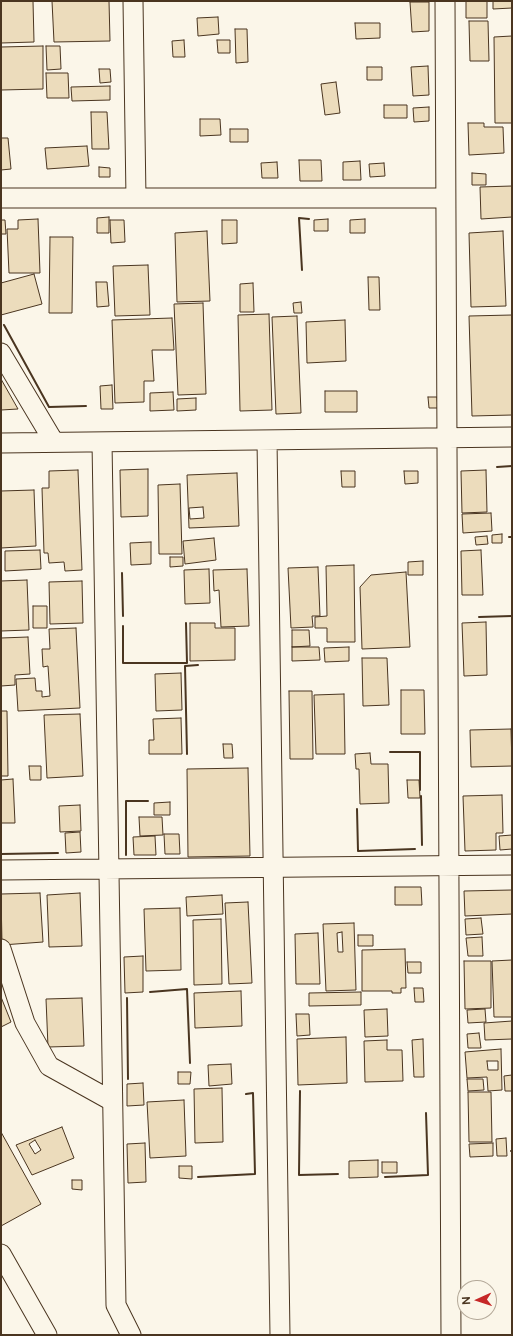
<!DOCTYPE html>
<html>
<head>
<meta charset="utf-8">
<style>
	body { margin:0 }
	#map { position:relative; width:513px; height:1336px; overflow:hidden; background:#fbf6e9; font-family:"Public Sans",sans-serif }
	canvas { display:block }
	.frame { position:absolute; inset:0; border:2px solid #4a3520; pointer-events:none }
	.north { position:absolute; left:457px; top:1280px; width:40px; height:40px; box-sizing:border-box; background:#fbf6e9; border:1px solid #b4a999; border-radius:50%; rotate:267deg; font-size:11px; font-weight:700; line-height:16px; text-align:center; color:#4a3520 }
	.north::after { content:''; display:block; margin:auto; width:14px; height:18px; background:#c62828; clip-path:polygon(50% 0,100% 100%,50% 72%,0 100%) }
</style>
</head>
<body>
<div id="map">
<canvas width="513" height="1336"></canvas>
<div class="frame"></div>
<div class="north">N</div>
</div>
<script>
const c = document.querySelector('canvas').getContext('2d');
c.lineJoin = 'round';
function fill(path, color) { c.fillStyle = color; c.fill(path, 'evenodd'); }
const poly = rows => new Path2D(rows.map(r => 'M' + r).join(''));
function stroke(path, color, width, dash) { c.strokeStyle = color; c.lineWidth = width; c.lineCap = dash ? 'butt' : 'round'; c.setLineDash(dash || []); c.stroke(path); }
const building = poly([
	[1,1,33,1,34,42,1,43,1,1],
	[52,1,109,1,110,41,54,42,52,1],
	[466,1,487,1,487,18,466,18,466,1],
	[493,1,512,1,512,8,493,9,493,1],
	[410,2,429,2,429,31,412,32,410,2],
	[218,17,219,34,198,36,197,18,218,17],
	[469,21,488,21,489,61,470,61,469,21],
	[355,23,380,23,380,38,356,39,355,23],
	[235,29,247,29,248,62,236,63,235,29],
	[512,36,512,123,495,123,494,37,512,36],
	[184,40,185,57,173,57,172,41,184,40],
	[217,40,230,40,230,53,218,53,217,40],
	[43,46,43,89,1,90,1,47,43,46],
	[46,46,60,46,61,69,47,70,46,46],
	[428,66,429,95,413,96,411,67,428,66],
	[367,67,382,67,382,80,367,80,367,67],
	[99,69,110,69,111,82,100,83,99,69],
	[46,73,68,73,69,98,47,98,46,73],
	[336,82,340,113,325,115,321,84,336,82],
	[110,86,110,100,72,101,71,87,110,86],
	[384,105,407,105,407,118,384,118,384,105],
	[429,107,429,121,414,122,413,108,429,107],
	[91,112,107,112,109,149,92,149,91,112],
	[200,119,220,119,221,135,200,136,200,119],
	[468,123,484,123,484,127,503,127,504,153,469,155,468,123],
	[230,129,248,129,248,142,230,142,230,129],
	[1,138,8,138,11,169,1,170,1,138],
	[87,146,89,166,47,169,45,148,87,146],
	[299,160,321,160,322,181,300,181,299,160],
	[360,161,361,180,343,180,343,162,360,161],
	[277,162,278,178,262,178,261,163,277,162],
	[384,163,385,176,370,177,369,164,384,163],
	[99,167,110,168,110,177,99,177,99,167],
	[472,173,486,174,486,185,472,185,472,173],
	[512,186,512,217,481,219,480,187,512,186],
	[109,217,109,233,97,233,97,218,109,217],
	[38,219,40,273,9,273,7,229,18,229,18,220,38,219],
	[328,219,328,231,314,231,314,220,328,219],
	[365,219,365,233,350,233,350,220,365,219],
	[1,220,5,220,6,234,1,234,1,220],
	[110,220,124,220,125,242,111,243,110,220],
	[222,220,237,220,237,243,222,244,222,220],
	[207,231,210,301,177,302,175,233,207,231],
	[503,231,506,306,471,307,469,233,503,231],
	[50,237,73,237,72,313,49,313,50,237],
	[148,265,150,315,115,316,113,266,148,265],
	[34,274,42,304,1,315,1,283,34,274],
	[368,277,379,277,380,310,369,310,368,277],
	[96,282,107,282,109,306,97,307,96,282],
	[253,283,254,312,240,312,240,284,253,283],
	[301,302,302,313,294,313,293,303,301,302],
	[203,303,206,394,178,395,174,304,203,303],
	[269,314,272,410,240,411,238,315,269,314],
	[512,315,512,415,472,416,469,316,512,315],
	[297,316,301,413,276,414,272,317,297,316],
	[172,318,174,350,152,350,154,381,144,381,144,402,115,403,112,320,172,318],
	[345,320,346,361,307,363,306,322,345,320],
	[1,379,18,409,1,410,1,379],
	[112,385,113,409,101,409,100,386,112,385],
	[325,391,357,391,357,412,325,412,325,391],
	[173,392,174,410,150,411,150,393,173,392],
	[428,397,437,397,438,408,429,408,428,397],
	[196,398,196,410,177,411,177,399,196,398],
	[148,469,148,516,121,517,120,470,148,469],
	[78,470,82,570,65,571,64,562,49,563,48,553,44,553,42,488,49,488,49,471,78,470],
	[486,470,487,512,462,513,461,471,486,470],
	[341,471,355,471,355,487,342,487,341,471],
	[404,471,418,471,418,483,405,484,404,471],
	[237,473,239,526,189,528,187,475,237,473],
	[203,507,204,518,190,519,189,508,203,507],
	[180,484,182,554,159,554,158,485,180,484],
	[34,490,36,546,1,548,1,491,34,490],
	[491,513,492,531,463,533,462,514,491,513],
	[502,534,502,543,492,543,492,535,502,534],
	[487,536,488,544,476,545,475,537,487,536],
	[214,538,216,560,185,564,183,541,214,538],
	[151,542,151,564,131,565,130,543,151,542],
	[40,550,41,569,5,571,5,551,40,550],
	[481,550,483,595,462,595,461,551,481,550],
	[170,557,183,557,183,566,170,567,170,557],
	[423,561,423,575,408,575,408,562,423,561],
	[354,565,355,642,327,642,327,628,315,628,315,617,327,616,326,566,354,565],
	[318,567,320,616,312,616,313,627,291,628,288,568,318,567],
	[209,569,210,603,185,604,184,570,209,569],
	[247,569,249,626,221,627,219,590,214,591,213,570,247,569],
	[406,572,410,647,362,649,360,587,371,575,406,572],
	[27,580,29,630,1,631,1,581,27,580],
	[82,581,83,623,50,624,49,582,82,581],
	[33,606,47,606,47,628,33,628,33,606],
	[486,622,487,675,464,676,462,623,486,622],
	[190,623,215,623,215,628,235,628,235,660,190,661,190,623],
	[76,628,80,708,18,711,16,679,35,678,36,691,42,691,42,697,50,696,48,666,43,667,42,649,50,649,49,629,76,628],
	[292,630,309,630,310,646,292,647,292,630],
	[28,637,30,674,15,675,15,685,1,686,1,638,28,637],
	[292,647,319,647,320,660,292,661,292,647],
	[349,647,349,661,325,662,324,648,349,647],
	[362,658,387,658,389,705,363,706,362,658],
	[181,673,182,710,156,711,155,674,181,673],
	[401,690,424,690,425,734,401,734,401,690],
	[289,691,312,691,313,759,290,759,289,691],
	[344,694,345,754,316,754,314,695,344,694],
	[1,711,7,711,8,776,1,776,1,711],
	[80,714,83,776,47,778,44,715,80,714],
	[181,718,182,754,149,754,149,740,154,740,153,719,181,718],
	[511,729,512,766,471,767,470,730,511,729],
	[223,744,232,744,233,758,224,758,223,744],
	[370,753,371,764,388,764,389,803,360,804,359,769,356,769,355,754,370,753],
	[29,766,41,766,41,780,30,780,29,766],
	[248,768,250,856,188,857,187,769,248,768],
	[13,779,15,823,1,823,1,780,13,779],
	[407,780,419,780,420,798,408,798,407,780],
	[502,795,503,833,496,833,496,850,465,851,463,796,502,795],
	[170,802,170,815,154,815,154,803,170,802],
	[80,805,81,831,60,832,59,806,80,805],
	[139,817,162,817,163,835,140,836,139,817],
	[80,832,81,852,66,853,65,833,80,832],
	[164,834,179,834,180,854,165,854,164,834],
	[512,835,512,849,500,850,499,836,512,835],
	[155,836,156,855,134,855,133,837,155,836],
	[395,887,421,887,422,905,395,905,395,887],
	[512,890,512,914,465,916,464,891,512,890],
	[40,893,43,942,2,945,1,894,40,893],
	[80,893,82,946,49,947,47,895,80,893],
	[222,895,223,914,187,916,186,897,222,895],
	[248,902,252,983,229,984,225,903,248,902],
	[180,908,181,970,146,971,144,909,180,908],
	[481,918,483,934,466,935,465,919,481,918],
	[221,919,222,984,194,985,193,920,221,919],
	[354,923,356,990,326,991,323,924,354,923],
	[342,932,343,952,338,952,337,933,342,932],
	[318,933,320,984,296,984,295,934,318,933],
	[358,935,373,935,373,946,358,946,358,935],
	[482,937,483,956,468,956,466,938,482,937],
	[405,949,406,988,401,988,401,993,392,993,392,991,362,991,362,950,405,949],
	[143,956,143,992,125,993,124,957,143,956],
	[512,960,512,1017,494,1017,492,961,512,960],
	[464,961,491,961,491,1008,465,1009,464,961],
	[407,962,421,962,421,973,408,973,407,962],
	[414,988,423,988,424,1002,415,1002,414,988],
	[241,991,242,1026,195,1028,194,993,241,991],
	[361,992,361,1005,309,1006,309,993,361,992],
	[1,997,11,1022,1,1027,1,997],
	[82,998,84,1046,48,1047,46,999,82,998],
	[387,1009,388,1036,365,1037,364,1010,387,1009],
	[485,1009,486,1022,468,1023,467,1010,485,1009],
	[296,1014,309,1014,310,1035,297,1036,296,1014],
	[512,1021,512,1039,485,1040,484,1023,512,1021],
	[479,1033,481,1048,468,1048,467,1034,479,1033],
	[346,1037,347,1083,298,1085,297,1039,346,1037],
	[423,1039,424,1077,414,1077,412,1040,423,1039],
	[387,1040,387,1050,402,1050,403,1081,365,1082,364,1041,387,1040],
	[501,1049,502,1090,488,1091,487,1077,467,1078,465,1052,501,1049],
	[487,1061,498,1061,498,1070,488,1070,487,1061],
	[231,1064,232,1084,209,1086,208,1065,231,1064],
	[178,1072,191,1072,190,1084,178,1084,178,1072],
	[512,1075,512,1091,505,1091,504,1076,512,1075],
	[467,1079,483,1079,484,1090,468,1091,467,1079],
	[143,1083,144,1105,127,1106,127,1084,143,1083],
	[222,1088,223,1142,195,1143,194,1089,222,1088],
	[468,1092,491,1092,492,1142,469,1142,468,1092],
	[184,1100,186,1156,150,1158,147,1102,184,1100],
	[62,1127,74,1158,32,1175,16,1145,62,1127],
	[35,1140,41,1150,35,1154,29,1144,35,1140],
	[1,1132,41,1204,1,1226,1,1132],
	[506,1138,507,1156,497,1156,496,1139,506,1138],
	[145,1143,146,1182,128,1183,127,1144,145,1143],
	[493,1143,493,1156,470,1157,469,1144,493,1143],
	[378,1160,378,1177,349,1178,349,1161,378,1160],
	[382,1162,397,1162,397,1173,382,1173,382,1162],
	[179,1166,192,1166,192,1179,179,1178,179,1166],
	[72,1180,82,1180,82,1190,72,1189,72,1180]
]);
fill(building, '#ecdcbc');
stroke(building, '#4a3520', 1);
const street = poly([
	[133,1,136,198],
	[445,1,451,1335],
	[1,198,445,198],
	[1,353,54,442],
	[267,440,280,1335],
	[102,442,116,1305,131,1335],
	[1,443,512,437],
	[1,870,512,865],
	[1,949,25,1023,49,1066,112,1101],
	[1,1254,47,1335]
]);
stroke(street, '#4a3520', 21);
stroke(street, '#fbf6e9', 19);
stroke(poly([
	[302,270,299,218,309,219],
	[4,325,49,407,86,406],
	[497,467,512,466],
	[509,537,512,537],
	[122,573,123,616],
	[479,617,512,616],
	[123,626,123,663,187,663,186,623],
	[390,752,420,752,420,790],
	[187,754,185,666,198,665],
	[421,796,422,845],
	[357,809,358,851,415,849],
	[1,854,58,853],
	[126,855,126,801,148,801],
	[150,992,187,989,190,1063],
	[127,998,128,1079],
	[300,1091,299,1175,338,1174],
	[511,1151,512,1151],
	[198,1177,255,1174,253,1093,246,1094],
	[385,1177,428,1175,426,1113]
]), '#4a3520', 2);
</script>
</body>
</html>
